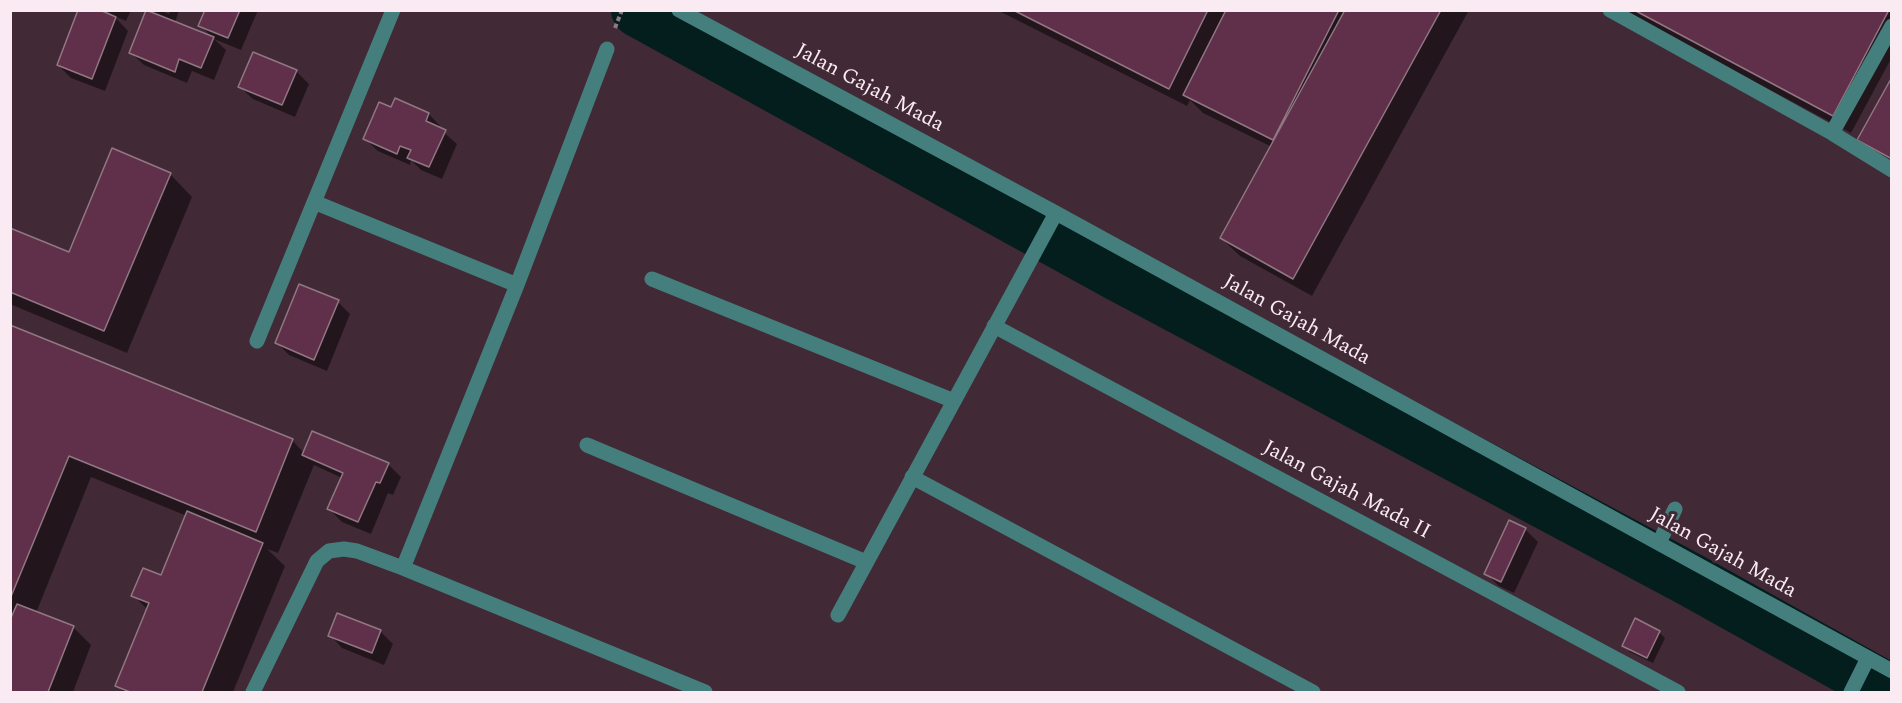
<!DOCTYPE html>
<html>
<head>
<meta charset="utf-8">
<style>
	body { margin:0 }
	#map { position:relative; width:1902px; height:703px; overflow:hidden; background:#412a36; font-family:Spectral,serif }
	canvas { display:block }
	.frame { position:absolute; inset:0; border:12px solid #faebf2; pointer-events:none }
</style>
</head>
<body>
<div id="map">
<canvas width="1902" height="703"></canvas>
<div class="frame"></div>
</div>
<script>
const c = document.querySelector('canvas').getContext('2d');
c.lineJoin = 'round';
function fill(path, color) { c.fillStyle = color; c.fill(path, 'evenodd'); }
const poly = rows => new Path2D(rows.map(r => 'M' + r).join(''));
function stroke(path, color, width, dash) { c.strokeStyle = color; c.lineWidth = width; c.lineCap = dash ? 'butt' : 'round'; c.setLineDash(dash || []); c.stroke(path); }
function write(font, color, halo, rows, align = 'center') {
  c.font = font + ' Spectral,serif'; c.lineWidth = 6; c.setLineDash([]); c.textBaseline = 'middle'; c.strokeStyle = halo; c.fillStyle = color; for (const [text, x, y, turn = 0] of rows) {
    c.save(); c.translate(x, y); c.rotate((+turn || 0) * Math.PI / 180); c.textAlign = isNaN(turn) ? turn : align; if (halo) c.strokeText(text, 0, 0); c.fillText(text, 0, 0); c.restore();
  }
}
fill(poly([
	[79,10,131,10,126,21,114,16,128,31,105,91,71,78,58,65],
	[146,10,159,10,169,14,170,12,167,10,179,10,175,23,212,37,200,25,206,10,258,10,241,50,214,39,226,50,214,80,192,71,187,83,144,65,131,53],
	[997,10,1469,10,1312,296,1240,256,1221,238,1272,147,1203,113,1190,100,1187,106],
	[1620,10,1892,10,1892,57,1851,133],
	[254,53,297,72,309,84,295,117,253,99,240,87],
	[1892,80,1892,166,1877,158,1859,140],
	[392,109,429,114,441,127,440,129,457,144,442,179,421,170,411,160,410,165,378,151,365,139],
	[170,174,192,197,127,353,10,304,10,230,69,254],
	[338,302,350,314,327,371,289,355,277,343],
	[10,326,292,440,304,453,388,464,401,477,393,495,388,493,371,534,342,522,329,509,342,478,314,465,278,553,267,549,285,566,233,692,124,692,117,686,148,610,133,595,162,577,187,516,91,477,36,613,73,627,91,645,73,692,10,692],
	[1525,529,1538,542,1514,593,1499,586,1486,574],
	[380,631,393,644,384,665,342,648,330,635],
	[1659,632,1665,638,1653,663,1630,652,1624,646]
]), '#0007');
stroke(poly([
	[638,10,1116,273,1691,580,1892,692]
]), '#041e1d', 54);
const building = poly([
	[78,10,100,10,116,17,92,79,57,65,78,10],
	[146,10,214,37,201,68,179,59,175,72,129,53,146,10],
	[205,10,240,10,228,38,198,26,205,10],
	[1013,10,1208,10,1169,89,1013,10],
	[1226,10,1339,10,1273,140,1183,95,1226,10],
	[1345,10,1441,10,1293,279,1220,238,1345,10],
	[1634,10,1889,10,1833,116,1634,10],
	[253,52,297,70,282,105,238,87,253,52],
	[1892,77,1892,159,1857,140,1892,77],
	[395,98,429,113,426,121,446,130,429,167,407,158,411,150,400,146,397,154,363,139,379,102,391,107,395,98],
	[112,148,171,173,104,331,10,292,10,228,69,252,112,148],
	[299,284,339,300,314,360,275,343,299,284],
	[10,325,293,439,256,532,69,456,10,599,10,325],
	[312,431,389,463,380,483,376,482,358,522,327,509,343,473,302,455,312,431],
	[187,511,263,543,202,692,130,692,115,686,149,603,131,596,143,568,161,575,187,511],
	[1509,520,1526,528,1501,582,1484,574,1509,520],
	[17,604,74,626,48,692,10,692,10,620,17,604],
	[337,613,381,630,372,653,328,636,337,613],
	[1635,618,1660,631,1647,658,1622,646,1635,618]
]);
fill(building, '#60304a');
stroke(building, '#917784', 1.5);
stroke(poly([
	[615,28,622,10]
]), '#8e7a84', 4, [4.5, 3]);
stroke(poly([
	[679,10,1056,213,1892,671],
	[1610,10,1832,133,1892,170],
	[1832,133,1892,26],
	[314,202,517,285],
	[652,279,954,401],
	[994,326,1678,692],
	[257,341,393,10],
	[587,445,866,562],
	[912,477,1313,692],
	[1659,543,1675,509],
	[403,568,517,285,607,49],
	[838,615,1056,213],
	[253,692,317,561,329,551,344,549,357,551,403,568,705,692],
	[1851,692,1868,658]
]), '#447f7e', 15);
write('21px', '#faebf2', '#412a36', [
	["Jalan Gajah Mada",869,89,28],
	["Jalan Gajah Mada",1296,321,29],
	["Jalan Gajah Mada II",1346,491,28],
	["Jalan Gajah Mada",1722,554,29]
]);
</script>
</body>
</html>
